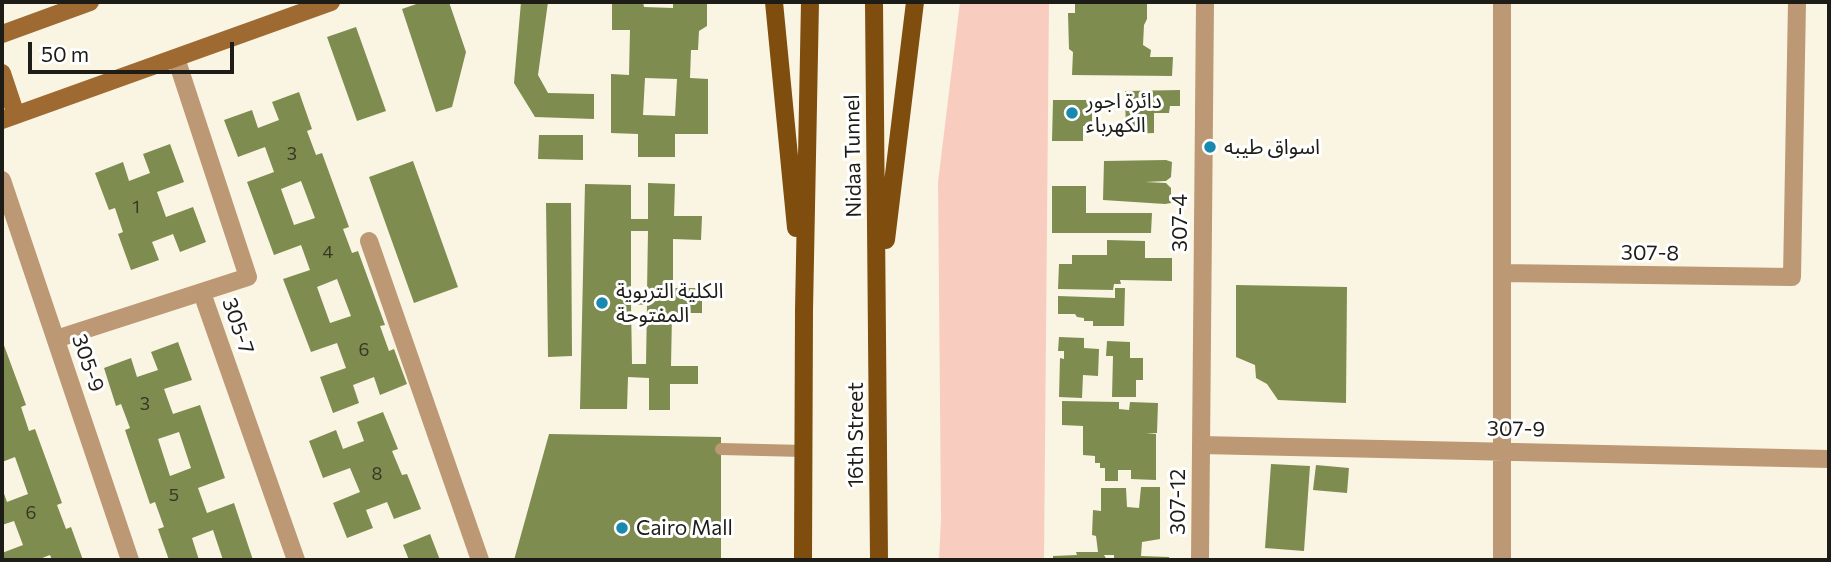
<!DOCTYPE html>
<html>
<head>
<meta charset="utf-8">
<style>
	body { margin:0 }
	#map { position:relative; width:1831px; height:562px; overflow:hidden; background:#faf5e3; font-family:Commissioner,sans-serif }
	canvas { display:block }
	.frame { position:absolute; inset:0; border:4px solid #1e1c16; pointer-events:none }
	.scale { position:absolute; left:28px; top:42px; width:206px; height:32px; box-sizing:border-box; border:4px solid #1e1c16; border-top:0; padding-left:9px; font-size:21px; line-height:24px; white-space:nowrap; color:#1e1c16; -webkit-text-stroke:5px #fff; paint-order:stroke }
</style>
</head>
<body>
<div id="map">
<canvas width="1831" height="562"></canvas>
<div class="frame"></div>
<div class="scale">50 m</div>
</div>
<script>
const c = document.querySelector('canvas').getContext('2d');
c.lineJoin = 'round';
function fill(path, color) { c.fillStyle = color; c.fill(path, 'evenodd'); }
const poly = rows => new Path2D(rows.map(r => 'M' + r).join(''));
function stroke(path, color, width, dash) { c.strokeStyle = color; c.lineWidth = width; c.lineCap = dash ? 'butt' : 'round'; c.setLineDash(dash || []); c.stroke(path); }
function write(font, color, halo, rows, align = 'center') {
  c.font = font + ' Commissioner,"Noto Sans Arabic",sans-serif'; c.lineWidth = 6; c.setLineDash([]); c.textBaseline = 'middle'; c.strokeStyle = halo; c.fillStyle = color; for (const [text, x, y, turn = 0] of rows) {
    c.save(); c.translate(x, y); c.rotate((+turn || 0) * Math.PI / 180); c.textAlign = isNaN(turn) ? turn : align; if (halo) c.strokeText(text, 0, 0); c.fillText(text, 0, 0); c.restore();
  }
}
fill(poly([
	[960,2,1049,2,1044,560,939,560,941,519,938,182]
]), '#f8cdbf');
fill(poly([
	[422,2,449,2,466,52,452,107,436,112,402,9],
	[521,2,548,2,538,75,548,93,594,94,594,119,535,117,514,83],
	[612,2,643,2,644,7,673,8,673,2,707,2,707,26,699,31,698,50,691,50,690,78,708,79,708,134,675,134,675,157,638,157,638,134,611,133,611,74,629,75,630,30,612,30],
	[645,78,677,79,675,116,643,115],
	[1075,2,1147,2,1147,19,1144,25,1143,45,1151,50,1150,57,1173,57,1172,76,1072,75,1073,52,1069,49,1068,13,1075,13],
	[356,27,386,111,357,121,327,37],
	[1180,90,1180,106,1170,106,1169,113,1154,113,1154,133,1126,134,1125,91],
	[299,92,312,129,307,131,316,155,322,153,349,227,343,229,352,253,358,251,385,325,380,326,389,351,394,349,407,384,380,395,374,377,353,385,359,403,333,413,320,377,346,368,337,343,311,352,283,279,310,270,301,245,274,255,247,182,274,172,265,147,238,157,224,120,252,110,258,128,279,120,272,102],
	[301,181,315,218,294,225,281,189],
	[337,279,351,316,330,323,317,287],
	[1053,100,1092,100,1092,126,1083,126,1083,141,1052,141],
	[539,135,583,135,583,160,538,159],
	[170,144,184,182,157,192,166,217,193,207,206,242,180,252,173,234,152,242,159,260,131,270,118,234,123,232,115,208,109,210,95,173,123,162,129,181,150,173,143,154],
	[1166,160,1172,162,1171,177,1166,181,1145,182,1166,183,1171,188,1171,203,1165,204,1103,200,1104,161],
	[413,161,458,287,414,303,369,177],
	[648,183,675,184,674,216,702,216,701,240,673,239,673,288,702,288,702,313,672,313,671,366,698,366,698,384,670,384,670,410,649,410,649,378,628,377,627,409,580,409,585,184,631,185,631,219,648,219],
	[631,231,648,231,647,292,631,292],
	[631,304,647,305,646,364,632,364],
	[1052,186,1086,186,1086,213,1152,213,1151,233,1052,233],
	[546,203,571,203,572,356,548,357],
	[1107,240,1145,241,1145,258,1172,258,1172,281,1120,280,1121,284,1114,284,1113,290,1058,289,1059,264,1072,264,1072,255,1107,255],
	[1236,285,1347,287,1346,403,1278,400,1267,384,1256,378,1255,365,1236,357],
	[1115,288,1125,288,1124,326,1093,326,1093,321,1084,321,1084,318,1077,317,1075,314,1058,314,1058,296,1115,298],
	[1059,337,1084,338,1084,348,1099,349,1098,376,1083,375,1082,398,1059,397,1060,358,1064,359,1064,351,1058,351],
	[2,340,26,405,21,407,29,431,35,429,62,503,57,505,66,529,71,527,83,560,52,560,50,555,37,560,2,560,2,553,23,545,14,521,2,525,2,488,7,502,28,494,15,457,2,462],
	[1107,341,1130,342,1130,358,1143,358,1143,380,1136,380,1136,397,1112,397,1113,356,1106,356],
	[178,342,192,380,164,389,173,414,200,405,225,478,198,488,207,513,234,503,253,560,223,560,213,530,192,538,199,560,169,560,158,529,164,527,155,502,150,504,125,430,130,428,121,404,116,406,104,368,131,358,137,377,158,370,151,352],
	[179,432,191,468,170,476,158,439],
	[1062,401,1119,402,1119,409,1129,410,1130,402,1158,403,1157,433,1146,434,1156,434,1156,480,1131,479,1131,470,1118,470,1118,481,1105,481,1105,468,1100,468,1100,463,1095,463,1095,456,1083,455,1083,426,1062,425],
	[383,412,398,449,392,451,402,475,407,474,421,509,394,519,387,502,366,510,373,528,347,538,333,503,360,492,350,468,323,478,309,441,336,430,343,449,364,441,357,422],
	[549,434,721,437,721,560,514,560],
	[1271,464,1310,466,1304,551,1265,548],
	[1316,465,1349,468,1347,493,1313,490],
	[1141,487,1160,487,1160,539,1142,542,1141,556,1169,557,1170,560,1114,560,1114,555,1104,555,1107,560,1053,560,1053,556,1077,555,1076,552,1098,552,1096,536,1092,535,1093,510,1101,511,1101,488,1126,488,1127,507,1139,508],
	[430,534,440,560,409,560,403,545]
]), '#7e8c50');
stroke(poly([
	[721,449,804,451]
]), '#bc9874', 12);
stroke(poly([
	[1502,2,1502,273,1792,277,1797,2],
	[2,180,130,560],
	[369,241,480,560],
	[1502,273,1502,560],
	[202,293,296,560],
	[56,339,248,277,176,58],
	[1201,445,1829,459],
	[1200,560,1205,2]
]), '#bc9874', 18);
stroke(poly([
	[2,34,90,2],
	[2,73,16,115],
	[2,120,331,2]
]), '#9e6a31', 18);
stroke(poly([
	[774,2,796,228],
	[874,2,879,560],
	[886,240,915,2],
	[803,560,804,310,810,2]
]), '#7f4d0d', 18);
for (const [x, y, r, color] of [
	[1072,113,7,"#1989ae"],
	[1210,147,7,"#1989ae"],
	[602,303,7,"#1989ae"],
	[622,528,7,"#1989ae"]
]) { const dot = new Path2D(); dot.arc(x, y, r, 0, 2 * Math.PI); c.fillStyle = color; c.fill(dot); stroke(dot, '#fff', 2.5); }
write('18px', '#363824', null, [
	["3",292,154],
	["1",136,207],
	["4",328,252],
	["6",364,350],
	["3",145,404],
	["8",377,474],
	["5",174,495],
	["6",31,513]
]);
write('21px', '#1e1c16', '#fff', [
	["دائرة اجور",1086,101],
	["الكهرباء",1086,125],
	["اسواق طيبه",1224,147],
	["الكلية التربوية",616,291],
	["المفتوحة",616,315],
	["Cairo Mall",636,528]
], 'left');
write('21px', '#1e1c16', '#fff', [
	["Nidaa Tunnel",853,156,-91],
	["307-4",1180,223,-90],
	["307-8",1650,253,1],
	["305-7",238,326,71],
	["305-9",88,363,71],
	["307-9",1516,429,1],
	["16th Street",856,435,-90],
	["307-12",1178,502,-90]
]);
</script>
</body>
</html>
